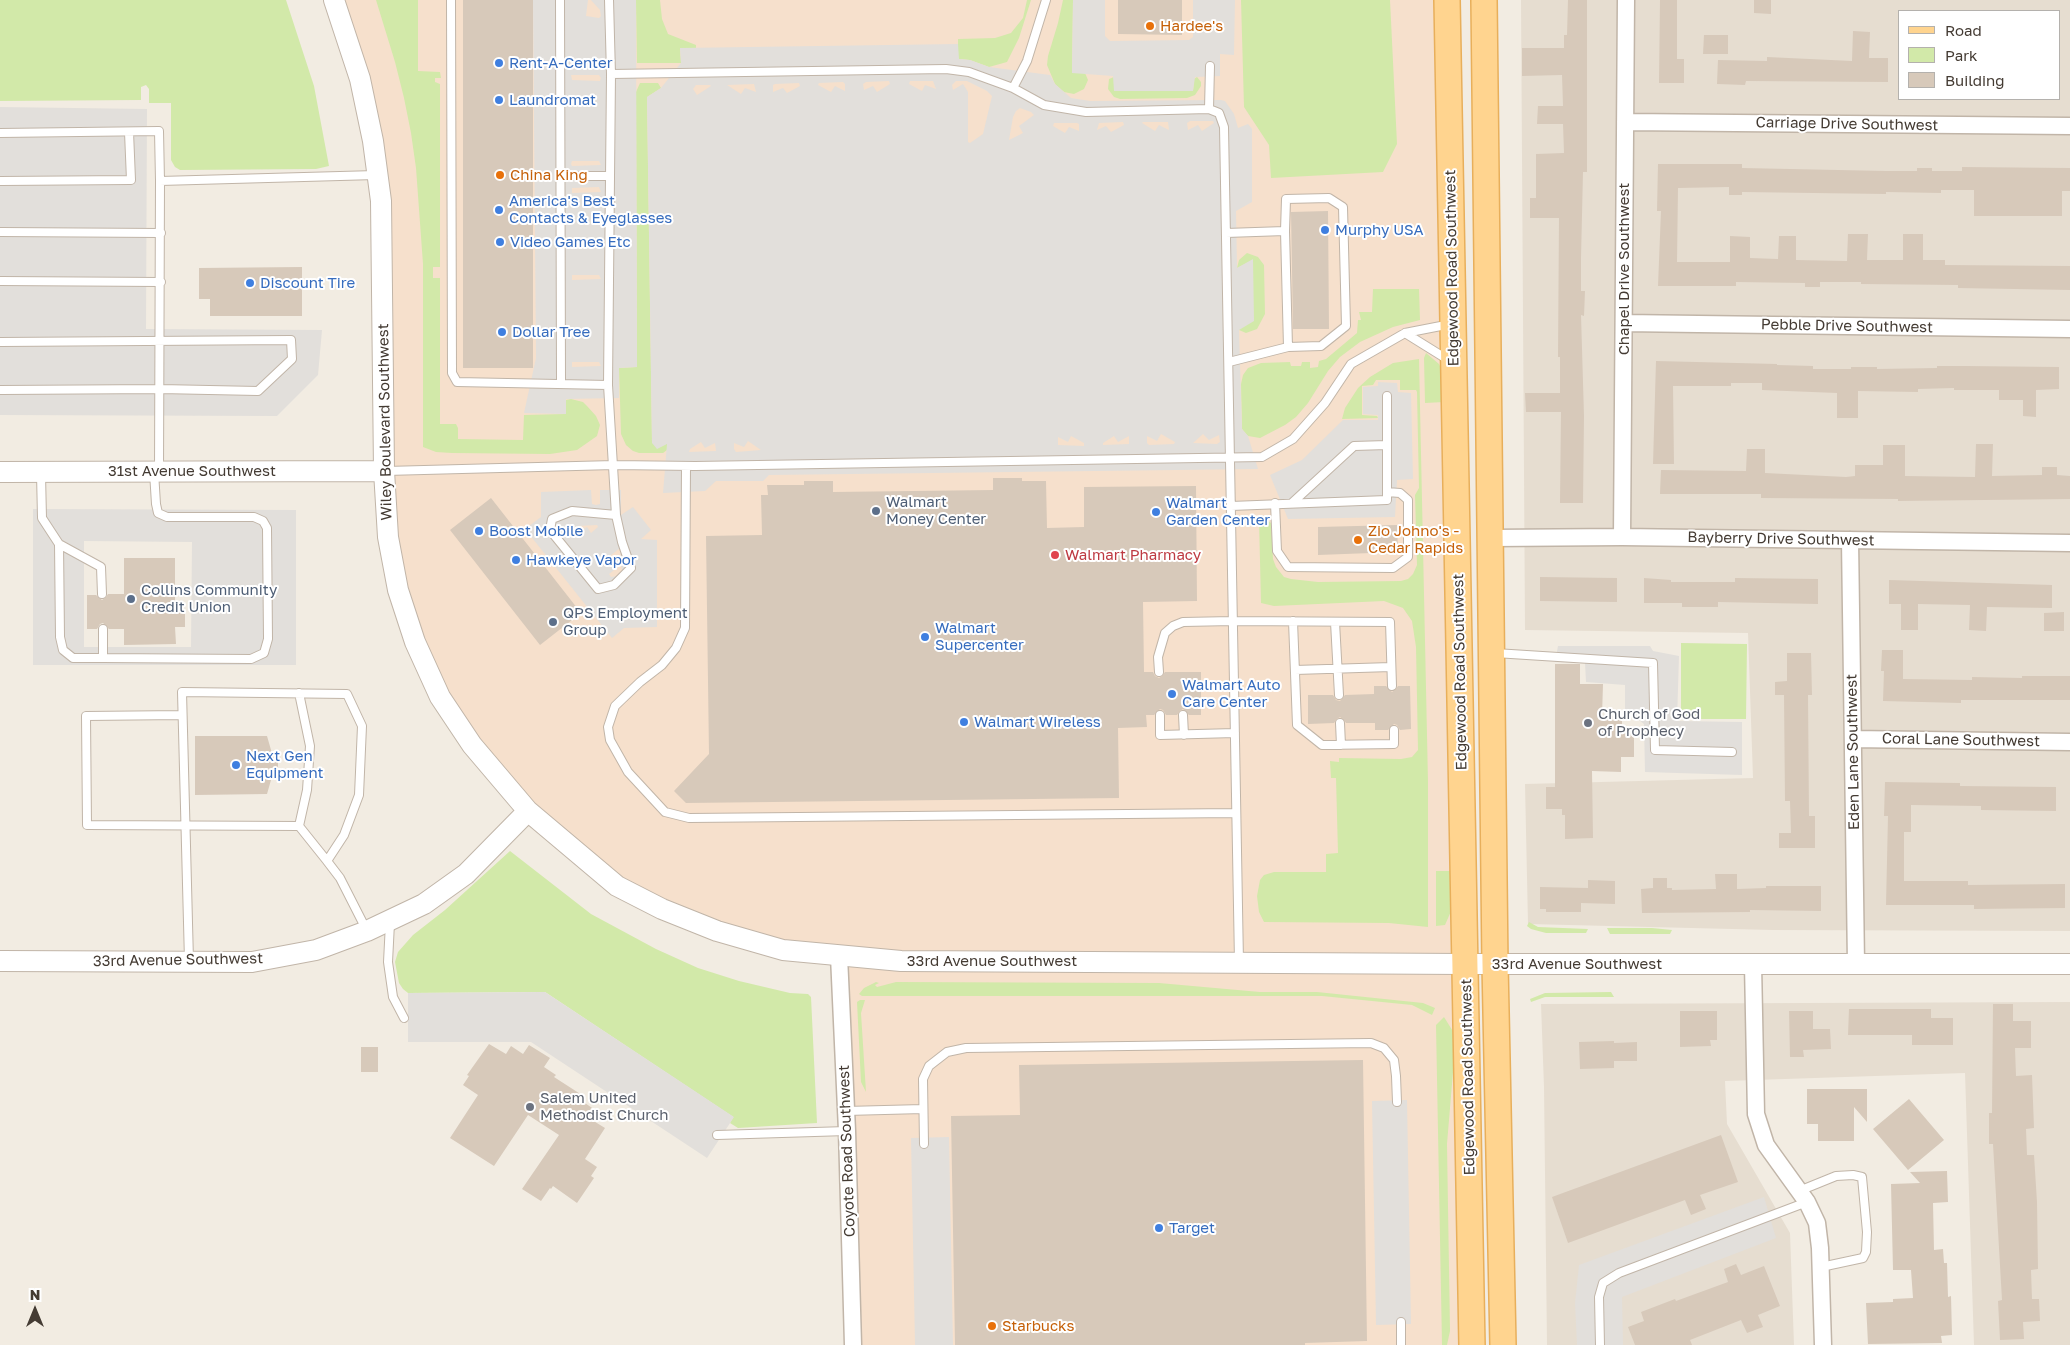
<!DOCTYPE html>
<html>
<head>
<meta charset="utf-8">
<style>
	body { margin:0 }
	#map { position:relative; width:2070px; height:1345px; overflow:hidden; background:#f2ece2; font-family:"Golos Text",sans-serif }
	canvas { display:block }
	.legend { position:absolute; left:1898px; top:10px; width:162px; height:90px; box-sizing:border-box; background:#fff; border:1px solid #b4b1ad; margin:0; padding:6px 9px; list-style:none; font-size:15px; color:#443b33 }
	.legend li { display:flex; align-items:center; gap:10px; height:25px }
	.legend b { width:25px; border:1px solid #b4b1ad }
	.north { position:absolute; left:10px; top:1285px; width:50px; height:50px; -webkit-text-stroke:4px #fff; paint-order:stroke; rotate:0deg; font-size:14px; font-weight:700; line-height:20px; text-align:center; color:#443b33 }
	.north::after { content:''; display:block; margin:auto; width:18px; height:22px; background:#443b33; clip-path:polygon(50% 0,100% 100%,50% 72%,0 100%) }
</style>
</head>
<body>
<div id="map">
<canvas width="2070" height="1345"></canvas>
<ul class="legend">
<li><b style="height:6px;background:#ffd48f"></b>Road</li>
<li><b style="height:14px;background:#d2e9a9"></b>Park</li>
<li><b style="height:14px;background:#d7c9ba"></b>Building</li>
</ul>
<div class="north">N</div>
</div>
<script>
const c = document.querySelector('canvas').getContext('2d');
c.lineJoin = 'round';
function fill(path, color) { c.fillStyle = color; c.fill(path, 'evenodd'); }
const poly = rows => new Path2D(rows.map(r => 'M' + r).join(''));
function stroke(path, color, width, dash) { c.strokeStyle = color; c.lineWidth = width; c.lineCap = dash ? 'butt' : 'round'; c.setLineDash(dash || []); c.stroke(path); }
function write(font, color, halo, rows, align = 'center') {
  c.font = font + ' "Golos Text",sans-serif'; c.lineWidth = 4; c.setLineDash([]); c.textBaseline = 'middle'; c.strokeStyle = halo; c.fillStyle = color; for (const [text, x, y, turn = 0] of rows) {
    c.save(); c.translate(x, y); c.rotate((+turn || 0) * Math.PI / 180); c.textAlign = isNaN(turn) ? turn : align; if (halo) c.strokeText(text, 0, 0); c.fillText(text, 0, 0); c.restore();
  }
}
fill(poly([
	[1521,0,2070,0,2070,931,1773,930,1528,924,1525,784,1753,778,1748,633,1525,630],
	[1899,11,2059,11,2059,99,1899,99],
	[2070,1002,2070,1345,1974,1345,1965,1073,1725,1081,1727,1124,1790,1233,1794,1345,1547,1345,1544,1087,1541,1004]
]), '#e6ddd0');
fill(poly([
	[334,0,1447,0,1472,1345,853,1345,839,956,783,950,617,886,472,745,398,590,381,201]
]), '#f6e0cc');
fill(poly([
	[0,0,286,0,314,86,329,166,316,169,180,170,175,167,171,160,171,103,149,103,149,89,146,85,141,87,141,100,0,101],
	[376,0,418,0,418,71,440,72,441,78,435,78,435,82,440,84,440,267,433,267,433,278,440,278,440,424,456,424,458,428,458,439,523,440,524,415,565,414,566,400,571,399,583,402,587,406,596,416,600,425,597,436,577,450,550,454,452,453,436,452,423,447,423,264,416,168,411,133,404,98,395,62],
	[636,0,660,0,662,19,668,34,696,45,696,48,680,48,681,63,637,63],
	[1027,0,1031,0,1019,38,1007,62,989,67,970,60,958,59,958,39,995,38,1011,33,1023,18],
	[1063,0,1073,0,1072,73,1085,73,1088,80,1084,89,1074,94,1064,92,1055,84,1047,65,1048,56,1058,23],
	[1241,0,1390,0,1397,144,1383,172,1271,178,1269,145,1244,107],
	[1114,77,1114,91,1193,91,1194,79,1197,77,1201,82,1201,86,1195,95,1187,98,1120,99,1114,97,1108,89,1109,79],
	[640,83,658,83,661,88,647,97,652,443,667,443,667,450,663,453,639,453,633,451,626,445,621,434,619,368,637,367,636,92],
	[1247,253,1258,257,1264,265,1265,314,1257,329,1246,333,1239,330,1253,260,1237,268,1239,260],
	[1373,289,1419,289,1420,320,1393,327,1360,342,1340,357,1328,371,1308,403,1296,417,1285,425,1260,438,1248,436,1242,429,1241,384,1243,375,1248,368,1261,363,1290,362,1291,366,1301,366,1302,362,1310,362,1310,368,1318,367,1319,361,1326,359,1357,333,1358,320,1361,320,1359,312,1372,312],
	[1426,353,1439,364,1443,372,1444,402,1425,403,1424,358],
	[1419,359,1428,782,1428,927,1389,923,1264,922,1259,912,1257,896,1260,880,1264,875,1274,872,1326,872,1326,854,1338,853,1336,778,1331,778,1330,761,1339,762,1339,758,1401,759,1412,757,1418,750,1416,647,1412,621,1403,608,1384,601,1274,606,1261,603,1259,519,1262,517,1271,523,1273,559,1276,567,1284,577,1291,579,1318,582,1401,581,1408,579,1413,574,1417,565,1415,495,1419,488,1417,392,1416,390,1400,390,1400,380,1376,380,1373,385,1362,386,1362,415,1377,416,1378,418,1342,419,1345,408,1358,388,1370,377,1393,363],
	[1681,643,1747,644,1746,719,1681,719],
	[510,851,591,914,656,949,698,968,739,981,790,993,808,994,811,997,817,1123,738,1128,730,1123,733,1117,545,992,408,993,403,989,399,983,395,962,398,952,413,935,445,910],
	[1436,871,1452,871,1452,909,1445,925,1436,926],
	[1529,922,1538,927,1588,929,1586,933,1546,933,1531,929,1527,926],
	[1607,928,1652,928,1672,930,1670,934,1610,934],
	[876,982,879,983,875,985,877,987,896,982,1159,983,1260,992,1317,992,1423,1003,1435,1008,1432,1015,1412,1005,1322,996,862,996,859,994,864,988],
	[1611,992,1614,997,1545,997,1531,1002,1530,999,1545,993],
	[860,1000,865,1000,861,1013,866,1092,861,1082,857,1002],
	[1444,1017,1454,1033,1455,1048,1447,1144,1450,1331,1447,1345,1442,1345,1436,1025]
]), '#d2e9a9');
fill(poly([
	[533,0,588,0,586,16,599,18,601,16,600,10,591,0,636,0,637,367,619,368,619,398,566,399,566,414,524,413,536,358],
	[571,75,599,75,601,78,600,81,572,80],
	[572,161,599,161,601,165,572,166,571,164],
	[572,188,599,187,601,192,572,193],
	[572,275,599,275,601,279,572,280],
	[572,362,599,362,601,366,572,367],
	[1073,0,1105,0,1105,36,1110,41,1189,40,1193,37,1193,0,1235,0,1234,55,1220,54,1220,76,1195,77,1193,91,1114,91,1113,76,1072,73],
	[958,44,959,59,970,60,989,67,1050,75,1055,84,1071,98,1090,101,1221,100,1225,101,1234,114,1238,128,1248,124,1252,129,1252,202,1236,211,1237,268,1253,259,1254,321,1239,330,1242,429,1248,436,1258,469,769,475,763,481,716,481,705,491,663,493,667,444,657,449,652,443,647,97,661,88,681,63,680,48],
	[889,81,890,84,877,92,873,86,864,90,863,84,866,82],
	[910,81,933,81,936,89,925,85,922,91,909,84],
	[956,81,967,81,987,91,992,96,983,134,970,143,968,142,968,92,963,84,953,90,952,85],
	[843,82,845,84,845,91,835,86,831,92,818,85,819,83],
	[799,83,800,86,787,93,783,88,773,92,773,85,775,84],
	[754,84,756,92,745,88,741,94,727,85],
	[696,85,710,85,711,86,697,95,693,89],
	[1020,108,1031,112,1034,115,1019,126,1023,133,1009,140,1013,117,1016,111],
	[1190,121,1213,121,1214,123,1202,131,1198,125,1188,130,1187,123],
	[1123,122,1124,125,1111,132,1106,126,1097,130,1099,123],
	[1143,122,1168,122,1169,130,1159,125,1155,131,1142,123],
	[1054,123,1077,123,1079,124,1079,131,1069,127,1065,133,1053,126],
	[1161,434,1175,442,1174,444,1149,445,1147,443,1147,436,1157,441],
	[1203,434,1209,440,1219,435,1220,442,1217,444,1193,443],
	[1071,436,1084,443,1084,446,1058,445,1058,437,1068,442],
	[1114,436,1118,442,1129,436,1129,444,1103,445,1103,443],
	[748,441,761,450,736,452,734,449,734,443,744,447],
	[701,442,705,448,715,443,716,451,689,452,690,449],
	[0,107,147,109,146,329,322,330,318,375,277,416,0,415],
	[1378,382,1397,383,1398,392,1411,393,1413,479,1397,480,1395,517,1288,519,1270,475,1302,460,1343,420,1378,420,1378,415,1363,414,1363,387,1378,386],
	[591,490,592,504,596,505,600,504,600,490,621,490,621,515,633,507,651,530,641,539,657,540,657,627,624,628,612,638,525,529,541,517,541,492],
	[597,525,598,527,591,533,587,527,575,535,578,526],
	[620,548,622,571,617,576,611,577,609,574,618,567,610,556],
	[33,509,296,510,296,665,33,665],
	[84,541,192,542,191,647,84,647],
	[1558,646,1650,646,1653,651,1679,656,1677,721,1742,722,1742,775,1645,772,1644,724,1625,709,1625,685,1586,682,1585,663,1555,662],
	[545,992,734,1117,707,1158,531,1042,408,1042,408,993],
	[1407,1100,1411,1324,1376,1325,1372,1101],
	[949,1137,953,1345,915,1345,911,1138],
	[1764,1197,1776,1238,1622,1297,1623,1345,1577,1345,1575,1303,1579,1265]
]), '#e2dfdb');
fill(poly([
	[463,0,533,0,533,368,463,368],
	[1118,0,1182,0,1182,35,1118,34],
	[1568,0,1587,0,1587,172,1583,172,1581,258,1581,291,1585,291,1584,316,1581,315,1584,416,1583,503,1560,503,1561,412,1526,412,1525,393,1560,393,1560,357,1558,357,1559,218,1530,218,1530,198,1536,198,1536,154,1564,153,1563,124,1537,124,1538,106,1563,106,1562,75,1522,76,1522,48,1564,48,1564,35,1567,35],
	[1660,0,1677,0,1677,59,1684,59,1684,83,1659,83],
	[1754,0,1771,0,1771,14,1754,13],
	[1853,31,1870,32,1869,58,1888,58,1888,82,1746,81,1745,85,1717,84,1718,60,1767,61,1767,57,1852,61],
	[1704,35,1728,35,1728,54,1703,54],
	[1658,164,1742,164,1742,168,1886,171,1917,171,1917,168,1932,168,1932,171,1962,171,1962,167,2070,168,2070,191,2062,191,2062,216,1974,216,1974,190,1941,190,1941,193,1886,192,1886,194,1742,192,1742,195,1729,195,1729,187,1678,188,1677,262,1730,262,1730,236,1750,237,1750,258,1778,259,1779,236,1796,236,1796,260,1847,261,1848,234,1868,234,1867,260,1903,260,1903,234,1923,234,1923,260,1945,260,1945,265,2070,266,2070,290,1958,288,1958,285,1861,284,1861,282,1820,282,1820,287,1805,287,1805,283,1736,282,1736,286,1658,286,1661,211,1657,211],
	[1328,211,1329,329,1293,329,1291,212],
	[302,267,302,316,210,316,210,299,199,299,199,268],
	[1656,361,1777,364,1777,365,1813,366,1813,369,1851,369,1851,367,1877,367,1877,369,1937,368,1937,366,1966,366,2059,367,2059,389,2036,390,2036,417,2023,416,2023,400,1999,400,1999,390,1954,390,1954,388,1918,389,1918,392,1858,391,1858,418,1837,418,1837,393,1762,390,1762,383,1731,383,1731,386,1673,386,1674,464,1653,464],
	[1976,444,1993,444,1992,476,2042,475,2042,467,2057,467,2057,475,2070,476,2070,499,1898,501,1898,499,1761,498,1761,494,1660,494,1661,470,1746,471,1747,449,1765,449,1765,473,1846,477,1855,476,1855,465,1883,465,1883,445,1905,445,1905,476,1975,477],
	[993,478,1022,478,1022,481,1046,481,1047,528,1084,527,1084,487,1196,486,1197,601,1143,602,1144,672,1153,672,1155,676,1159,678,1162,676,1165,672,1201,672,1201,715,1189,715,1183,709,1180,711,1177,715,1166,715,1163,710,1160,709,1154,715,1146,715,1147,727,1118,728,1119,798,686,803,674,791,709,754,706,536,762,535,761,495,768,495,767,485,804,485,804,481,833,481,833,492,993,490],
	[491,498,581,613,540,645,450,530],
	[1397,525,1398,552,1318,555,1318,527],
	[124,558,175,558,175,603,181,603,181,610,185,610,185,627,175,627,176,644,124,645,124,629,109,629,103,623,100,624,97,629,87,629,87,595,96,595,102,600,105,598,108,594,124,594],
	[1540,577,1617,578,1617,602,1540,601],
	[1644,578,1671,580,1671,582,1735,582,1735,578,1818,579,1818,604,1718,602,1718,607,1682,607,1682,603,1644,603],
	[1889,580,2052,585,2052,608,1987,607,1986,631,1969,630,1970,605,1918,604,1918,630,1901,630,1901,604,1889,604],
	[2064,612,2064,631,2044,631,2044,613],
	[1882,650,1903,650,1903,679,1972,680,1972,677,2022,678,2022,676,2070,676,2070,700,1961,700,1961,703,1883,701,1884,671,1881,671],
	[1787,653,1811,653,1812,695,1808,695,1809,816,1815,816,1815,848,1779,848,1779,833,1791,833,1790,801,1785,801,1784,695,1775,695,1775,682,1787,681],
	[1555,664,1580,664,1580,684,1603,684,1602,716,1622,716,1622,730,1634,730,1634,757,1621,757,1621,772,1592,771,1593,838,1565,839,1565,815,1562,815,1562,809,1546,809,1546,787,1555,787],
	[1374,686,1386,686,1392,692,1395,690,1398,686,1410,686,1411,729,1400,730,1397,725,1394,724,1388,730,1375,730,1375,723,1346,723,1344,720,1340,717,1337,719,1334,723,1308,724,1308,695,1333,695,1336,700,1340,701,1345,695,1374,694],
	[195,736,267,736,273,757,278,757,278,773,273,773,267,794,195,795],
	[1885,782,1960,783,1960,786,2056,787,2056,811,1981,810,1981,806,1911,805,1911,832,1904,832,1904,881,1968,881,1968,885,2065,884,2065,908,1974,909,1974,905,1886,905,1888,816,1884,816],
	[1715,874,1737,874,1737,889,1766,888,1766,886,1821,886,1821,911,1750,910,1750,912,1642,913,1641,889,1653,888,1653,878,1667,878,1667,888,1672,888,1672,890,1716,889],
	[1588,880,1615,881,1615,904,1581,903,1581,912,1546,912,1546,909,1540,909,1540,887,1588,888],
	[1993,1004,2013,1004,2013,1021,2031,1021,2031,1048,2015,1048,2016,1076,2032,1075,2034,1128,2026,1129,2027,1155,2034,1155,2037,1202,2038,1269,2031,1270,2032,1299,2039,1299,2040,1321,2023,1322,2024,1339,2000,1340,1998,1301,2002,1300,1993,1144,1989,1144,1989,1113,1992,1113],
	[1849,1009,1931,1009,1931,1018,1953,1018,1953,1045,1912,1045,1912,1035,1848,1035],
	[1680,1011,1717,1011,1717,1040,1710,1040,1711,1046,1680,1047],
	[1789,1011,1813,1011,1813,1029,1830,1029,1831,1049,1803,1050,1804,1057,1790,1057],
	[1614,1041,1614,1043,1637,1042,1637,1061,1614,1061,1614,1068,1580,1069,1579,1042],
	[489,1044,506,1054,511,1046,523,1054,529,1045,550,1058,544,1067,556,1075,554,1077,585,1097,582,1101,598,1112,592,1120,605,1128,585,1159,597,1167,591,1176,594,1178,577,1203,553,1186,551,1189,550,1188,541,1201,522,1189,559,1135,528,1115,494,1166,450,1138,478,1095,463,1085,469,1076,467,1075],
	[361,1047,378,1047,378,1072,361,1072],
	[1363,1060,1367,1341,1305,1343,1305,1345,955,1345,951,1116,1020,1115,1019,1065],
	[1807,1089,1867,1089,1867,1122,1854,1107,1854,1141,1818,1141,1818,1124,1807,1124],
	[1909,1099,1944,1140,1908,1170,1873,1129],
	[1721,1135,1738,1182,1700,1195,1706,1209,1691,1215,1685,1200,1568,1243,1552,1197],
	[1947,1171,1948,1202,1933,1203,1934,1250,1943,1249,1944,1263,1947,1263,1948,1297,1951,1296,1952,1335,1941,1336,1942,1343,1868,1344,1866,1303,1893,1302,1893,1299,1913,1298,1911,1270,1893,1270,1891,1184,1920,1183,1910,1172],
	[1736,1264,1741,1275,1764,1266,1780,1306,1758,1315,1763,1327,1747,1333,1741,1320,1690,1340,1692,1345,1635,1345,1628,1327,1644,1321,1641,1312,1675,1299,1676,1301,1728,1282,1724,1269]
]), '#d7c9ba');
const service = poly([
	[451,0,452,373,457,382,608,385],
	[560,0,561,383],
	[609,0,611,74,608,385,616,515,572,511,552,519,550,530,598,589,614,585,631,568,622,542,616,515],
	[611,74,946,69,969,72,1013,88,1044,105,1086,112,1209,109,1219,113,1224,127,1239,962],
	[1013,88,1027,61,1046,0],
	[1209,109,1210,66],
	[0,133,159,131,160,181,376,175],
	[560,176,610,176],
	[0,181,131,180,129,132],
	[1285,231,1286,199,1329,198,1343,207,1346,326,1321,346,1288,347],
	[0,232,161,233],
	[1226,233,1285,231,1288,347,1229,362],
	[0,281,161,282],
	[1405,333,1450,361],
	[0,342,291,340,292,359,258,391,160,389,0,390],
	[686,466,685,628,676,648,662,665,640,682,615,706,608,727,610,740,628,772,665,812,689,818,1236,813],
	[386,471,614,465,695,466,1262,457,1293,439,1325,403,1351,364,1405,333,1451,324],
	[159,472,160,181],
	[41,474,42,518,59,544,60,637,63,650,73,658,103,658,251,659,264,653,268,639,267,528,263,521,254,517,167,517,158,513,156,504,154,472],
	[1275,503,1277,551,1288,567,1393,568,1408,557,1408,500,1400,493,1387,492],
	[1292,503,1354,446,1387,445],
	[1231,506,1387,500,1387,396],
	[59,544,101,567,102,594],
	[1293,621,1297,725,1322,745,1394,744,1394,730],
	[1335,622,1339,695],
	[103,629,103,658],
	[1495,653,1653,663,1655,750,1732,752],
	[1295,670,1391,667],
	[1159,672,1158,657,1165,633,1173,626,1183,622,1233,621,1390,622,1392,686],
	[182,715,86,716,87,825,299,826,307,790,310,746,299,693],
	[1160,715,1160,735,1235,733],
	[1183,715,1184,735],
	[1340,723,1341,745],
	[299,826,327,861],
	[390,923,388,962,393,997,404,1018],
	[189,961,182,692,347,694,362,726,359,795,344,835,327,861,340,878,366,929],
	[846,1111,923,1109],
	[717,1135,847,1131],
	[924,1144,923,1079,929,1066,947,1052,966,1048,1371,1043,1384,1048,1394,1060,1396,1076,1397,1102],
	[1799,1191,1836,1176,1853,1175,1862,1177,1867,1232,1866,1252,1863,1258,1821,1267],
	[1401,1345,1401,1322],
	[1600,1345,1599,1297,1603,1283,1619,1273,1807,1202]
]);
const minor = poly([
	[1625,122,2070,126],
	[1624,323,2070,329],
	[1622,537,1626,0],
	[1492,538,1622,537,2070,543],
	[1850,540,1856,964],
	[1853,739,2070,742],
	[839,956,847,1131,853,1345],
	[1753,964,1756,1114,1766,1145,1807,1202,1817,1223,1820,1248,1823,1345]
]);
const tertiary = poly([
	[334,0,360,79,373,141,381,201,384,471,388,537,398,590,415,642,440,697,472,745,528,811,617,886,662,909,717,931,783,950,901,961,1466,964,2070,964],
	[0,472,384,471],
	[0,961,252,962,316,950,367,931,424,904,466,874,528,811]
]);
const primary = poly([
	[1447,0,1472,1345],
	[1484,0,1495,964,1503,1345]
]);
stroke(service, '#c1b5a8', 10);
stroke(minor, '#c1b5a8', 19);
stroke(tertiary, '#c1b5a8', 22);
stroke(primary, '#e8af5b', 28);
stroke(service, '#fff', 8);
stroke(minor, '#fff', 16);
stroke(tertiary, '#fff', 20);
stroke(primary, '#ffd48f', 25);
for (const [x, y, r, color] of [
	[1150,26,5,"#e8710a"],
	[499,63,5,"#3f7fe0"],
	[499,100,5,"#3f7fe0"],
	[500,175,5,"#e8710a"],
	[499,210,5,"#3f7fe0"],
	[1325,230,5,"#3f7fe0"],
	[500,242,5,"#3f7fe0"],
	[250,283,5,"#3f7fe0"],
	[502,332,5,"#3f7fe0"],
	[876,511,5,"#5c6f8a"],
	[1156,512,5,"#3f7fe0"],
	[479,531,5,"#3f7fe0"],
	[1358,540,5,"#e8710a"],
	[1055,555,5,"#e0444e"],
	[516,560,5,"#3f7fe0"],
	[131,599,5,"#5c6f8a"],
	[553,622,5,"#5c6f8a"],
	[925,637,5,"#3f7fe0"],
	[1172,694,5,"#3f7fe0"],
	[964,722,5,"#3f7fe0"],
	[1588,723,5,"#6b7280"],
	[236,765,5,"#3f7fe0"],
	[530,1107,5,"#6b7280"],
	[1159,1228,5,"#3f7fe0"],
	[992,1326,5,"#e8710a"]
]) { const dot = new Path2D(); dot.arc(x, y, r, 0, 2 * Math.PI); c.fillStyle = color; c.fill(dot); stroke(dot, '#fff', 2); }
write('15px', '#c56008', '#fff', [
	["Hardee's",1160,26],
	["China King",510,175],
	["Zio Johno's -",1368,531],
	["Cedar Rapids",1368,548],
	["Starbucks",1002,1326]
], 'left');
write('15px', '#366cbe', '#fff', [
	["Rent-A-Center",509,63],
	["Laundromat",509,100],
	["America's Best",509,201],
	["Contacts & Eyeglasses",509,218],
	["Murphy USA",1335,230],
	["Video Games Etc",510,242],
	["Discount Tire",260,283],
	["Dollar Tree",512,332],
	["Walmart",1166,503],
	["Garden Center",1166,520],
	["Boost Mobile",489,531],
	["Hawkeye Vapor",526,560],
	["Walmart",935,628],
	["Supercenter",935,645],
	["Walmart Auto",1182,685],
	["Care Center",1182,702],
	["Walmart Wireless",974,722],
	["Next Gen",246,756],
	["Equipment",246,773],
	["Target",1169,1228]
], 'left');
write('15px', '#443b33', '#fff', [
	["Carriage Drive Southwest",1847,124,1],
	["Edgewood Road Southwest",1452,268,-91],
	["Chapel Drive Southwest",1624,269,-90],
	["Pebble Drive Southwest",1847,326,1],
	["Wiley Boulevard Southwest",385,422,-91],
	["31st Avenue Southwest",192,471],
	["Bayberry Drive Southwest",1781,539,1],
	["Edgewood Road Southwest",1460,672,-91],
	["Coral Lane Southwest",1961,740,1],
	["Eden Lane Southwest",1853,752,-91],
	["33rd Avenue Southwest",178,960,-1],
	["33rd Avenue Southwest",992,961],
	["33rd Avenue Southwest",1577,964],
	["Edgewood Road Southwest",1468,1077,-91],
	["Coyote Road Southwest",847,1151,-92]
]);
write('15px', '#4e5e75', '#fff', [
	["Walmart",886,502],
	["Money Center",886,519],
	["Collins Community",141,590],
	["Credit Union",141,607],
	["QPS Employment",563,613],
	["Group",563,630]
], 'left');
write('15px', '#be3a42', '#fff', [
	["Walmart Pharmacy",1065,555]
], 'left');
write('15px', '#5b616d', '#fff', [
	["Church of God",1598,714],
	["of Prophecy",1598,731],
	["Salem United",540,1098],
	["Methodist Church",540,1115]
], 'left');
</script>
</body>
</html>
